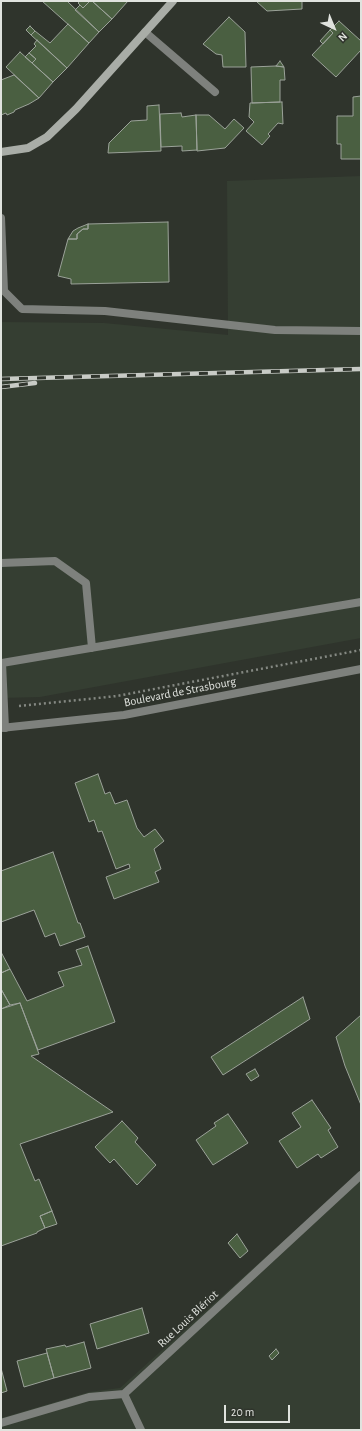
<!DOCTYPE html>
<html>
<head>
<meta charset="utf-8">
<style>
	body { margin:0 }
	#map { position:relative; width:362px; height:1431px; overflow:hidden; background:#2f342c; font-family:"Alegreya Sans",sans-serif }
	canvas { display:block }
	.frame { position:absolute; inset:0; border:2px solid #e0e3de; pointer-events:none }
	.north { position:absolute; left:314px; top:8px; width:40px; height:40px; -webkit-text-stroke:3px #2f342c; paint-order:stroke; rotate:136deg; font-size:11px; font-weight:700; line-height:16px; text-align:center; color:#e0e3de }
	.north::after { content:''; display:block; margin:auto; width:14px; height:18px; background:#e0e3de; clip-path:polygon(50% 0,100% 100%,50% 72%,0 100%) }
	.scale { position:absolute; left:224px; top:1405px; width:66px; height:18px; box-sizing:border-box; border:2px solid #e0e3de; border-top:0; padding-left:5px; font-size:12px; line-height:14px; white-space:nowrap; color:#e0e3de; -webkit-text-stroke:3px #2f342c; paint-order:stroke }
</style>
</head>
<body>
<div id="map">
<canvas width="362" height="1431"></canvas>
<div class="frame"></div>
<div class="north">N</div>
<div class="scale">20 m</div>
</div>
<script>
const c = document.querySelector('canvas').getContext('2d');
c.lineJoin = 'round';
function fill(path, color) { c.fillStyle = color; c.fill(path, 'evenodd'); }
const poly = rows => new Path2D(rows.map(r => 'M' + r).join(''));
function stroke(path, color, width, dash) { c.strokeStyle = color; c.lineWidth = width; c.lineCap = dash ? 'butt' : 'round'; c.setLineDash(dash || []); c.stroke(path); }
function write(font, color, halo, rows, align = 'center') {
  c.font = font + ' "Alegreya Sans",sans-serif'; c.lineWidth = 3; c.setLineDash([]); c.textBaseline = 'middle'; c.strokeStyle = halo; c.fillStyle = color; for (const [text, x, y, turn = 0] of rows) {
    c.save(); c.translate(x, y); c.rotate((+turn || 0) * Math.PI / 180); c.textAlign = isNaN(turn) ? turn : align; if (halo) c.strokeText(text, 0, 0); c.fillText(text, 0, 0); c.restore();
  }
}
fill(poly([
	[361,176,361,638,40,697,1,698,1,322,104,323,228,335,227,181],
	[361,1171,361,1430,1,1430,1,1418,89,1392,120,1388]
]), '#353e32');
const building = poly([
	[42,1,67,1,99,32,89,43,42,1],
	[80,1,90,1,83,8,78,3,80,1],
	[90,1,92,1,112,19,99,32,75,10,80,5,83,8,90,1],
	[92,1,128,1,112,19,92,1],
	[256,1,302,1,302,9,267,11,256,1],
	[229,17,245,32,246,67,223,67,222,55,216,54,203,44,229,17],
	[339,21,361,41,361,50,336,77,312,55,333,33,330,30,339,21],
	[68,24,89,43,67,68,31,35,35,31,50,43,68,24],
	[30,26,35,31,31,35,26,30,30,26],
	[330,30,333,33,323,44,320,41,330,30],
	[37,40,67,68,53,82,32,63,36,59,29,53,36,46,34,44,37,40],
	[20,52,53,82,39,98,6,67,20,52],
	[29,53,36,59,32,63,25,57,29,53],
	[280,61,284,67,276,66,280,61],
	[276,66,284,67,285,80,280,80,280,102,252,103,251,67,276,66],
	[14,75,39,98,29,104,15,110,14,112,7,115,6,113,1,115,1,80,14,75],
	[361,96,361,159,341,159,341,144,337,144,337,116,353,116,353,97,361,96],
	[282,102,283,124,278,123,268,134,270,136,262,145,246,131,254,122,249,117,250,103,282,102],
	[159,105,161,151,108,153,109,143,131,121,147,120,147,106,159,105],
	[181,113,182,117,196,115,197,150,182,151,182,146,161,147,160,114,181,113],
	[196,115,209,115,225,129,234,119,244,128,225,148,197,151,196,115],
	[168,222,169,282,71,284,71,279,58,276,68,239,77,239,77,234,83,229,88,229,88,224,168,222],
	[88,224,88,229,83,229,77,234,77,239,68,239,73,231,78,228,88,224],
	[98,774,105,794,110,792,115,804,127,800,137,828,144,837,155,829,164,841,154,849,161,869,155,872,159,882,114,899,106,877,130,868,129,864,116,869,102,831,98,832,94,820,89,822,75,783,98,774],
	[53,852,78,923,80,923,85,937,60,946,55,933,45,937,34,910,1,922,1,871,53,852],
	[88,946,115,1022,38,1050,20,1003,10,1005,1,989,1,973,10,969,27,1001,64,986,58,972,82,965,76,950,88,946],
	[1,952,10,969,1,973,1,952],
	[1,989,10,1005,1,1009,1,989],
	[303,997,310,1019,223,1075,211,1057,303,997],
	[20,1003,39,1054,31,1056,113,1112,20,1144,35,1181,39,1179,52,1211,40,1216,45,1228,37,1232,37,1233,1,1246,1,1009,20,1003],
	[361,1015,361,1105,345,1066,336,1037,361,1015],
	[255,1069,259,1076,251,1081,246,1074,255,1069],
	[312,1100,331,1128,328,1130,338,1147,321,1158,318,1154,297,1168,279,1141,301,1127,292,1113,312,1100],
	[228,1114,248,1143,213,1165,196,1140,216,1126,214,1123,228,1114],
	[122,1121,138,1138,135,1142,156,1165,137,1185,114,1159,110,1163,95,1147,122,1121],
	[52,1211,57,1224,45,1228,40,1216,52,1211],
	[237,1234,248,1251,240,1258,228,1243,237,1234],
	[142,1308,149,1333,97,1349,90,1324,142,1308],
	[84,1342,91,1368,54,1378,46,1349,65,1345,66,1347,84,1342],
	[276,1349,279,1353,272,1360,269,1356,276,1349],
	[47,1353,54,1378,24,1387,17,1361,47,1353],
	[1,1368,7,1391,1,1393,1,1368]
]);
fill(building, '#4a5f41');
stroke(building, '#9ba299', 1);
stroke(poly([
	[19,706,117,696,361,650]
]), '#848882', 2.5, [2, 3]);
stroke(poly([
	[1,218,4,291,22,309,105,311,275,330,361,331],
	[1,563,55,561,86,583,92,648],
	[5,728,2,663,361,602]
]), '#7e817d', 8);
stroke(poly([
	[145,32,215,92],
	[124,1394,141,1430],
	[1,1423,89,1397,124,1394,361,1175]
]), '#7e817d', 8);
stroke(poly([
	[1,728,124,715,361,669]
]), '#7e817d', 8);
stroke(poly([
	[1,152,28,148,47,137,76,109,173,1]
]), '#a9ada7', 8);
const rail = poly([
	[1,379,361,369],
	[1,387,35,383]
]);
stroke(rail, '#c8cbc6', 4.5);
stroke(rail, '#2f342c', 3, [9]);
write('12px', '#e0e3de', '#2f342c', [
	["Boulevard de Strasbourg",180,692,-11],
	["Rue Louis Blériot",188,1319,-43]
]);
</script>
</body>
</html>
